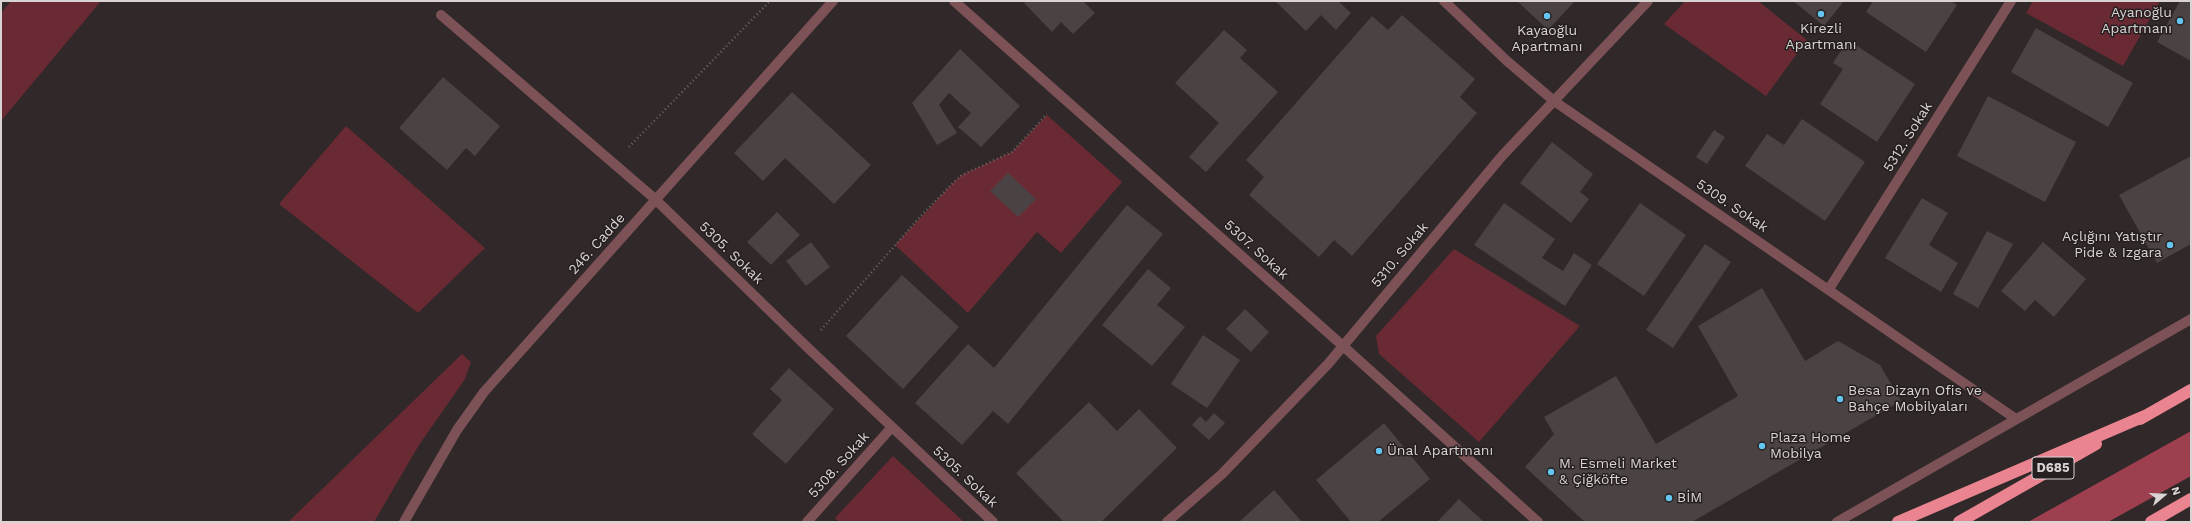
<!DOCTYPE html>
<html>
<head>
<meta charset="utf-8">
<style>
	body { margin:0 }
	#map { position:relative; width:2192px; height:523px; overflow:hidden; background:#302829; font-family:"Work Sans",sans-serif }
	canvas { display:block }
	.frame { position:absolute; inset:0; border:2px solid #d9d4d4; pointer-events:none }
	.north { position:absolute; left:2144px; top:475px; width:40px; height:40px; -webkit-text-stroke:3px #261f1f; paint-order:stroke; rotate:71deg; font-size:11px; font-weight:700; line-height:16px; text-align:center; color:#d9d4d4 }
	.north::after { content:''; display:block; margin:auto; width:14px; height:18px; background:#d9d4d4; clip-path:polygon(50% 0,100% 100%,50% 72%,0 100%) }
</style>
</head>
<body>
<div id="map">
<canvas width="2192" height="523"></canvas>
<div class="frame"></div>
<div class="north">N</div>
</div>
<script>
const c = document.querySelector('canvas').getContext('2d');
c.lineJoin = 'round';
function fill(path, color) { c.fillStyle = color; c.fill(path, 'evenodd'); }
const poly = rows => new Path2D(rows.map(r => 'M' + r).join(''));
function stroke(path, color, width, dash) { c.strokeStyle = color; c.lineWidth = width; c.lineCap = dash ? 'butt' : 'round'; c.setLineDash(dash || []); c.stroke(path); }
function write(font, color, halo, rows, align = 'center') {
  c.font = font + ' "Work Sans",sans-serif'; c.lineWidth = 3; c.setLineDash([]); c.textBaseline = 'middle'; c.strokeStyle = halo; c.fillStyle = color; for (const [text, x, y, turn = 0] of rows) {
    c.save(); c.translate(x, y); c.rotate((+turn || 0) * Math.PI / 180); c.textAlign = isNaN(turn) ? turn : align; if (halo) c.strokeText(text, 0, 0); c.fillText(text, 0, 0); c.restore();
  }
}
fill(poly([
	[11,1,101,1,1,121,1,13],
	[1685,1,1758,1,1807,40,1766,96,1664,24],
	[2033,1,2160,1,2123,66,2026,13],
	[1047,115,1122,182,1061,253,1037,232,968,313,895,245,952,184,962,175,1012,152],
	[346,126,485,248,418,313,279,204],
	[1454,249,1580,326,1479,442,1379,354,1376,336],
	[462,354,471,362,465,379,419,445,374,522,288,522],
	[893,456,964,522,839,522,835,518]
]), '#6a2a34');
fill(poly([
	[2191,431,2191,476,2108,522,2028,522]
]), '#9d3f4e');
fill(poly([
	[1026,1,1083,1,1095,13,1073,34,1061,22,1052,32,1024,3],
	[1275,1,1338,1,1351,13,1336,30,1321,15,1306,31],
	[1517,1,1575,1,1548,30],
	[1793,1,1844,1,1824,26],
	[1873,1,1951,1,1957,5,1926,52,1866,12],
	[2180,1,2191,1,2191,61,2157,42],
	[1402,15,1475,79,1460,97,1477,113,1352,256,1334,240,1319,257,1249,195,1264,177,1246,160,1372,16,1388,30],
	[2036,28,2133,83,2108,127,2011,72],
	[1224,30,1247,50,1240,58,1278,92,1206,172,1189,157,1219,123,1175,83],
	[1848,40,1915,84,1877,142,1820,104,1843,69,1833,63],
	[960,49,1020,106,981,147,958,127,971,113,949,93,939,105,957,133,937,145,912,103],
	[443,77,500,126,475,156,466,148,447,170,399,128],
	[792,92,871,165,834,204,785,158,763,181,734,153],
	[1988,96,2076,142,2045,202,1957,156],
	[1802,119,1865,162,1825,221,1745,166,1767,134,1784,145],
	[1714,130,1725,137,1707,164,1696,157],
	[1552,142,1593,174,1580,192,1589,199,1571,223,1520,183],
	[2191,156,2191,244,2157,263,2119,195],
	[1008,173,1036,199,1018,217,990,191],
	[1922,198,1948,213,1929,245,1958,263,1941,292,1885,258],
	[1504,203,1555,239,1542,258,1563,271,1574,253,1592,265,1565,306,1474,245],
	[1640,203,1686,235,1644,296,1597,264],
	[1127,205,1163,234,1008,424,993,411,962,445,915,403,968,344,994,368],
	[777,212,800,235,771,265,747,242],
	[1987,231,2013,244,1978,308,1953,294],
	[811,242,830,267,806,286,786,261],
	[2043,242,2086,279,2054,317,2035,300,2025,311,2001,291],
	[1705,244,1731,262,1673,348,1646,330],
	[1148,269,1171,288,1157,305,1185,327,1152,366,1102,325],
	[902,275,959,327,903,389,846,336],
	[1762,288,1805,361,1838,341,1880,365,1901,401,1692,522,1585,522,1525,467,1554,434,1544,417,1616,376,1656,444,1738,396,1698,326],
	[1245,309,1269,332,1251,352,1226,329],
	[1203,335,1240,360,1207,408,1171,384],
	[789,368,834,409,786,464,752,434,782,400,770,389],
	[1089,402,1117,431,1139,409,1177,448,1101,522,1064,522,1016,473],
	[1214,413,1225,423,1209,440,1192,425,1200,416,1206,422],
	[1384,423,1430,479,1378,522,1351,522,1316,480],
	[1274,490,1302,522,1239,522],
	[1459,499,1484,522,1437,522]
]), '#4b4243');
stroke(poly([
	[629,147,770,1],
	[821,330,919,218,952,184,962,175,1012,152,1047,114]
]), '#6c6666', 2.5, [1, 3]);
stroke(poly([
	[954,1,1343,346,1538,522],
	[1444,1,1507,61,1554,101,2016,419],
	[441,15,655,199,807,347,993,522],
	[1829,289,2011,1],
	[404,522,457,430,484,392,833,1],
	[807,522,892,427],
	[1167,522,1222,474,1328,364,1502,156,1648,1],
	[1837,522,2191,319]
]), '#7c5256', 10);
stroke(poly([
	[2140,419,2191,390],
	[1898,522,2147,415],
	[1959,522,2096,444],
	[2151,522,2191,499]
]), '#ea8490', 12);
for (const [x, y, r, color] of [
	[1821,14,4,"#65c5ee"],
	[1547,16,4,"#65c5ee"],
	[2180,21,4,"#65c5ee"],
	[2170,245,4,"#65c5ee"],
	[1840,399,4,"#65c5ee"],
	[1762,446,4,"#65c5ee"],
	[1379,451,4,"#65c5ee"],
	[1551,472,4,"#65c5ee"],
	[1669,498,4,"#65c5ee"]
]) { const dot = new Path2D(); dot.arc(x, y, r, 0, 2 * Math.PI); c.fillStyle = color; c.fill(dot); stroke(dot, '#261f1f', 1.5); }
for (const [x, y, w] of [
	[2053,468,42]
]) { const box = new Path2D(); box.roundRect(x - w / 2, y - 11, w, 22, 3); c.fillStyle = '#261f1f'; c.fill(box); stroke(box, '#d9d4d4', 1); }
write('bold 13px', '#d9d4d4', null, [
	["D685",2053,468]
]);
write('14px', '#d9d4d4', '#261f1f', [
	["Ayanoğlu",2172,13,"right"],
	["Apartmanı",2172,29,"right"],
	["Kirezli",1821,29,"center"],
	["Apartmanı",1821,45,"center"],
	["Kayaoğlu",1547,31,"center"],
	["Apartmanı",1547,47,"center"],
	["Açlığını Yatıştır",2162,237,"right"],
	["Pide & Izgara",2162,253,"right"],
	["Besa Dizayn Ofis ve",1848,391],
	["Bahçe Mobilyaları",1848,407],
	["Plaza Home",1770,438],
	["Mobilya",1770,454],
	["Ünal Apartmanı",1387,451],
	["M. Esmeli Market",1559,464],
	["& Çiğköfte",1559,480],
	["BİM",1677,498]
], 'left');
write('14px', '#d9d4d4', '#261f1f', [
	["5312. Sokak",1908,137,-58],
	["5309. Sokak",1732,206,34],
	["246. Cadde",597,244,-48],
	["5307. Sokak",1256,250,42],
	["5305. Sokak",731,253,44],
	["5310. Sokak",1400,255,-50],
	["5308. Sokak",839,465,-48],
	["5305. Sokak",965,477,43]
]);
</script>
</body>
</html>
